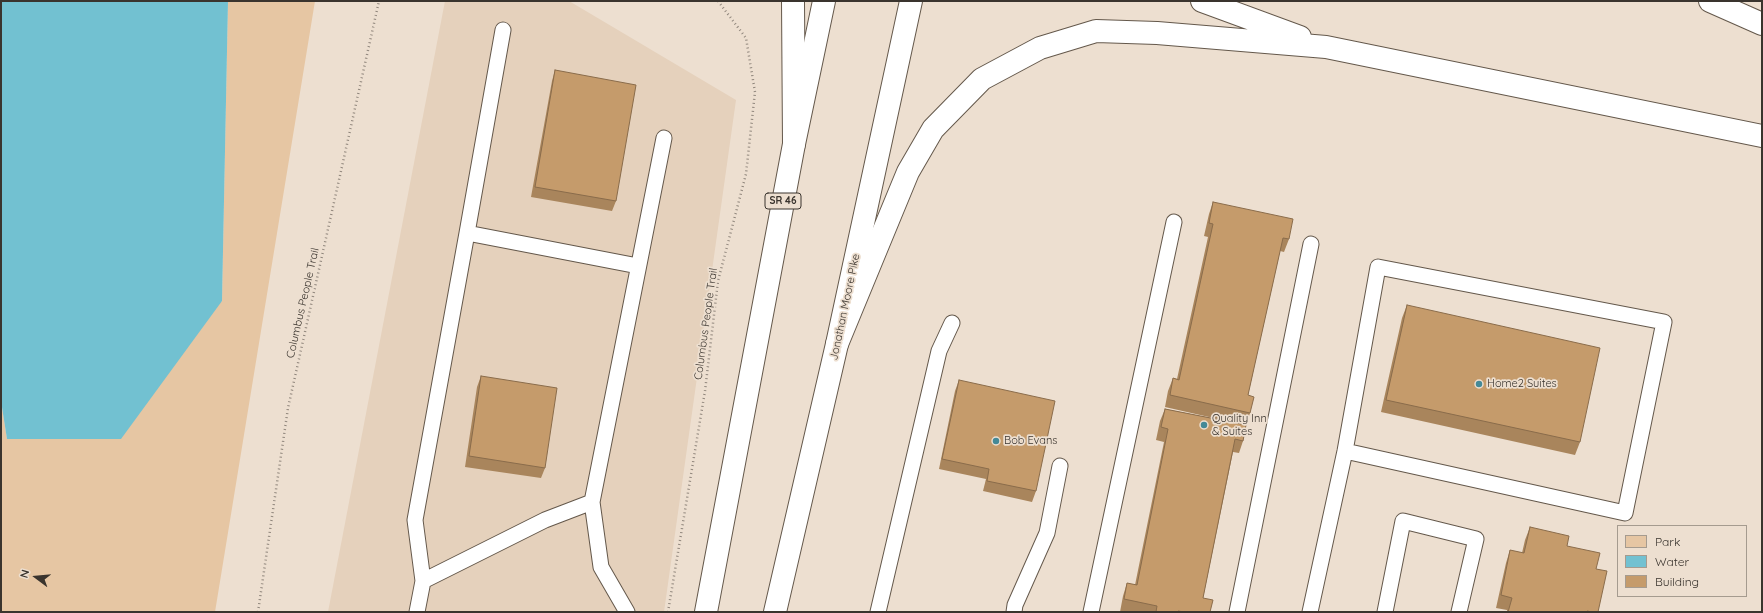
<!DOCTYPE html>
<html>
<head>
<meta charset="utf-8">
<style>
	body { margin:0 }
	#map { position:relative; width:1763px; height:613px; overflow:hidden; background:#eddfd0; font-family:Quicksand,sans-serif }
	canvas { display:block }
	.frame { position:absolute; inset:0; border:2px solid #3a342e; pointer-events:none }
	.legend { position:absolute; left:1617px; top:525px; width:130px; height:72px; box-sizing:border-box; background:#eddfd0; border:1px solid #a59b8f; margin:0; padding:5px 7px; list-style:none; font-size:12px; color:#3a342e }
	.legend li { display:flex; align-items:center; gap:8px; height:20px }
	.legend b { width:20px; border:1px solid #a59b8f }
	.north { position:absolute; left:16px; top:557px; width:40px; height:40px; -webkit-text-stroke:3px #eddfd0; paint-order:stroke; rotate:286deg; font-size:11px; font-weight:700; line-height:16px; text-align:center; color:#3a342e }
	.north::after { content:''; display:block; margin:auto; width:14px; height:18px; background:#3a342e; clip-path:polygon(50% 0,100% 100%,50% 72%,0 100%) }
</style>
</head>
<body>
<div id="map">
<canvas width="1763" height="613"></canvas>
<div class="frame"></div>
<ul class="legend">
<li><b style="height:11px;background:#e6c6a3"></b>Park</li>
<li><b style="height:11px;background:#72c1d1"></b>Water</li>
<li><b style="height:11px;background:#c59b6b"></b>Building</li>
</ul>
<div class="north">N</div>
</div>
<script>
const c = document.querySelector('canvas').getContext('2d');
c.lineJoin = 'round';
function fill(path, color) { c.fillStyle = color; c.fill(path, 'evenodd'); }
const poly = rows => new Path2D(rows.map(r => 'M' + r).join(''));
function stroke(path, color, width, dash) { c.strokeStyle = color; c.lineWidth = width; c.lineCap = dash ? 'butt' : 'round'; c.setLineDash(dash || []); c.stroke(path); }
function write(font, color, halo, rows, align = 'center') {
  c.font = font + ' Quicksand,sans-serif'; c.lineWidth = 3.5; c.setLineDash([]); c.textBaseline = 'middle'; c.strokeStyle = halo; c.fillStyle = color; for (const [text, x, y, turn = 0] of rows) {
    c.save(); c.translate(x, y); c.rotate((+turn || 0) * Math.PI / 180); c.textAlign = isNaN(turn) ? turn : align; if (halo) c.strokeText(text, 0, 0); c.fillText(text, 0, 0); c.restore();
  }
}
fill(poly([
	[445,1,569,1,736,100,664,612,328,612]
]), '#e5d1bc');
fill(poly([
	[228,1,315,1,215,612,1,612,1,401,7,439,222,301]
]), '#e6c6a3');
fill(poly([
	[1,1,228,1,222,301,121,439,7,439,1,401]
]), '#72c1d1');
const service = poly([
	[503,30,467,233,638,266],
	[467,233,415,520,423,581,545,520,592,502],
	[417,612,423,581],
	[627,612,601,567,592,502,664,138],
	[878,612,939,351,952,323],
	[1014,612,1015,605,1047,533,1060,466],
	[1091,612,1174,222],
	[1237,612,1311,244],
	[1310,612,1345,451,1378,267,1664,322,1625,513,1345,451],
	[1385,612,1403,521,1476,539,1459,612]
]);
const trunk = poly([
	[706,612,794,144,824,1],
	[775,612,837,344,911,1]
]);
const motorway = poly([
	[793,1,794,144],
	[1202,1,1300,37],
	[1710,1,1762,24],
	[837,344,908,172,933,129,982,79,1040,48,1096,31,1157,33,1326,47,1762,136]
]);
stroke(service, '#64584b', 17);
stroke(trunk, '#64584b', 24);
stroke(motorway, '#64584b', 24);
stroke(poly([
	[258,612,288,408,379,1],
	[668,612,705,391,718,281,746,174,755,92,746,38,718,1]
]), '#91877d', 2.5, [1, 3]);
stroke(service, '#fff', 15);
stroke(trunk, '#fff', 22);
stroke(motorway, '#fff', 22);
fill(poly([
	[555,70,616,201,612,211,531,197,552,81],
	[1213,202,1289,239,1284,252,1280,251,1248,395,1250,413,1246,425,1243,441,1239,453,1233,452,1203,598,1210,612,1120,612,1123,596,1127,583,1135,585,1164,442,1156,440,1160,421,1165,409,1231,422,1165,407,1168,391,1173,378,1177,379,1208,237,1204,236,1209,214],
	[1407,305,1580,442,1575,455,1381,412,1402,318],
	[481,376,545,468,541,478,465,467,477,387],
	[959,380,1036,491,1032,502,983,491,986,479,939,469,955,391],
	[1530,527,1567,546,1596,569,1598,612,1507,612,1507,610,1496,608,1506,563,1510,550,1522,553,1525,540]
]), '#a9855c');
const building = poly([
	[555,70,636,85,616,201,535,187,555,70],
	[1213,202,1293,219,1289,239,1283,238,1248,395,1254,397,1250,413,1170,395,1173,378,1179,380,1213,224,1209,223,1213,202],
	[1407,305,1600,348,1580,442,1386,400,1407,305],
	[481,376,557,388,545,468,469,456,481,376],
	[959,380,1055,401,1036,491,987,481,989,469,942,459,959,380],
	[1165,409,1246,425,1243,441,1235,439,1203,598,1213,600,1210,612,1184,612,1178,611,1178,612,1156,612,1157,606,1124,599,1127,583,1137,585,1168,429,1161,427,1165,409],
	[1530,527,1569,536,1567,546,1600,553,1596,569,1607,571,1598,612,1592,612,1587,611,1587,612,1508,612,1512,598,1501,595,1510,550,1524,553,1530,527]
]);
fill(building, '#c59b6b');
stroke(building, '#8a6c4b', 1);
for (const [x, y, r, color] of [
	[1479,384,4,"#448997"],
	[1204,425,4,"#448997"],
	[996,441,4,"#448997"]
]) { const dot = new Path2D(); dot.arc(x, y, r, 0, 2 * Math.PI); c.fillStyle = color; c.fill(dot); stroke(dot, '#eddfd0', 1.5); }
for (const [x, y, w] of [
	[783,201,36]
]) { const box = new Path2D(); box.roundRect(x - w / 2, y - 8, w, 16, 3); c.fillStyle = '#eddfd0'; c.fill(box); stroke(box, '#3a342e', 1); }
write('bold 10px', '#3a342e', null, [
	["SR 46",783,201]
]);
write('11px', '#3a342e', '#eddfd0', [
	["Columbus People Trail",303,303,-77],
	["Jonathan Moore Pike",845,307,-78],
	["Columbus People Trail",706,324,-82]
]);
write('11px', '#3a342e', '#eddfd0', [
	["Home2 Suites",1487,384],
	["Quality Inn",1212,419],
	["& Suites",1212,432],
	["Bob Evans",1004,441]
], 'left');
</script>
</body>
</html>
